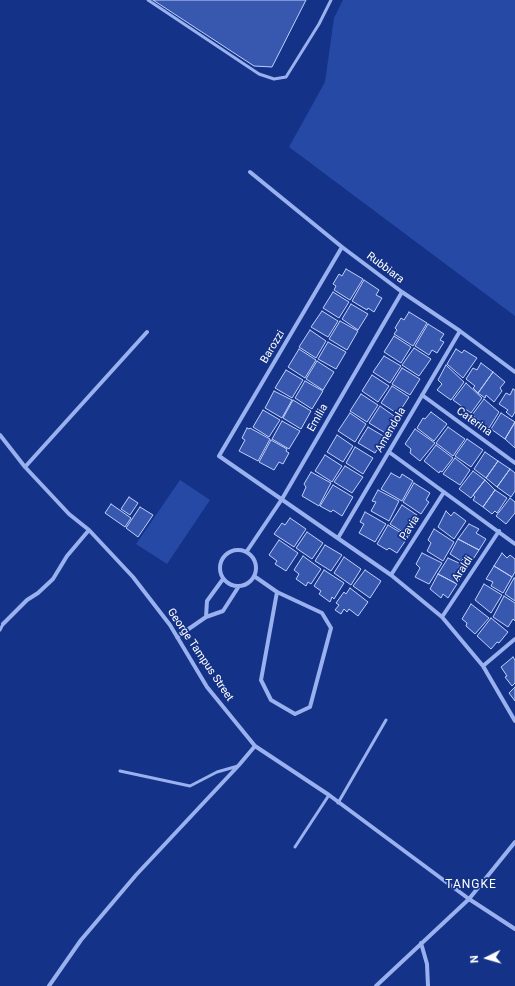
<!DOCTYPE html>
<html>
<head>
<meta charset="utf-8">
<style>
	body { margin:0 }
	#map { position:relative; width:515px; height:986px; overflow:hidden; background:#143287; font-family:Roboto,sans-serif }
	canvas { display:block }
	.north { position:absolute; left:467px; top:938px; width:40px; height:40px; -webkit-text-stroke:3px #143287; paint-order:stroke; rotate:265deg; font-size:11px; font-weight:700; line-height:16px; text-align:center; color:#fff }
	.north::after { content:''; display:block; margin:auto; width:14px; height:18px; background:#fff; clip-path:polygon(50% 0,100% 100%,50% 72%,0 100%) }
</style>
</head>
<body>
<div id="map">
<canvas width="515" height="986"></canvas>
<div class="north">N</div>
</div>
<script>
const c = document.querySelector('canvas').getContext('2d');
c.lineJoin = 'round';
function fill(path, color) { c.fillStyle = color; c.fill(path, 'evenodd'); }
const poly = rows => new Path2D(rows.map(r => 'M' + r).join(''));
function stroke(path, color, width, dash) { c.strokeStyle = color; c.lineWidth = width; c.lineCap = dash ? 'butt' : 'round'; c.setLineDash(dash || []); c.stroke(path); }
function write(font, color, halo, rows, align = 'center') {
  c.font = font + ' Roboto,sans-serif'; c.lineWidth = 3.5; c.setLineDash([]); c.textBaseline = 'middle'; c.strokeStyle = halo; c.fillStyle = color; for (const [text, x, y, turn = 0] of rows) {
    c.save(); c.translate(x, y); c.rotate((+turn || 0) * Math.PI / 180); c.textAlign = isNaN(turn) ? turn : align; if (halo) c.strokeText(text, 0, 0); c.fillText(text, 0, 0); c.restore();
  }
}
fill(poly([
	[343,0,515,0,515,316,289,147,325,82,334,18],
	[180,480,210,500,167,564,136,544]
]), '#2649a6');
const building = poly([
	[153,0,306,0,272,67,254,66,153,0],
	[346,269,363,279,350,300,334,290,336,286,333,284,339,274,342,276,346,269],
	[364,280,379,290,376,295,382,298,374,312,368,308,367,310,352,301,364,280],
	[333,292,349,302,339,318,323,308,333,292],
	[351,304,368,314,358,330,342,319,351,304],
	[322,311,338,321,328,337,311,327,322,311],
	[409,312,427,323,413,346,394,334,397,330,395,328,401,318,404,320,409,312],
	[340,321,358,331,347,350,329,339,340,321],
	[428,324,444,334,440,340,444,342,437,353,432,350,429,355,415,346,428,324],
	[310,330,326,341,316,358,299,347,310,330],
	[394,336,411,347,401,363,384,352,394,336],
	[328,342,346,352,336,369,318,359,328,342],
	[414,348,431,359,419,376,402,365,414,348],
	[299,349,316,360,305,378,288,367,299,349],
	[456,349,462,353,464,350,477,358,463,378,447,364,456,349],
	[384,356,401,366,390,383,373,372,384,356],
	[317,361,334,372,323,390,306,379,317,361],
	[481,363,493,372,478,393,473,388,475,386,466,379,473,368,477,370,481,363],
	[446,365,464,382,451,400,437,390,442,384,438,380,446,365],
	[402,368,420,379,410,395,392,384,402,368],
	[286,370,303,380,292,398,275,388,286,370],
	[493,372,505,382,500,388,502,391,494,402,486,395,485,398,478,393,493,372],
	[372,375,389,386,378,402,362,391,372,375],
	[305,381,323,391,312,409,295,398,305,381],
	[466,383,482,398,471,413,453,400,466,383],
	[392,386,409,397,398,414,381,403,392,386],
	[513,389,515,390,515,412,512,417,506,412,508,410,499,404,506,393,510,395,513,389],
	[274,391,292,400,282,418,265,408,274,391],
	[361,394,378,405,367,422,350,411,361,394],
	[484,399,499,412,489,428,472,415,484,399],
	[293,400,311,411,301,429,283,418,293,400],
	[380,406,397,418,387,434,369,423,380,406],
	[263,410,280,420,269,437,253,427,263,410],
	[431,412,447,424,434,441,417,428,423,418,425,419,431,412],
	[350,413,366,424,355,442,338,431,350,413],
	[501,413,515,422,505,439,491,429,501,413],
	[282,421,300,431,289,449,272,439,282,421],
	[515,422,515,448,505,439,515,422],
	[368,427,385,437,375,453,358,443,368,427],
	[448,427,465,439,453,456,436,443,448,427],
	[247,428,249,429,250,428,270,439,258,461,239,451,245,440,242,438,247,428],
	[415,429,435,443,420,461,410,453,411,449,405,444,415,429],
	[337,435,353,446,343,462,327,452,337,435],
	[467,439,483,450,471,467,455,456,467,439],
	[271,440,287,449,286,451,289,453,283,464,279,462,274,470,259,462,271,440],
	[436,445,453,458,442,472,440,471,439,473,424,461,436,445],
	[355,447,373,458,363,474,346,463,355,447],
	[485,452,498,461,486,478,474,469,485,452],
	[325,455,342,466,332,482,315,471,325,455],
	[455,458,470,470,460,485,443,474,455,458],
	[498,461,510,469,497,487,486,478,498,461],
	[345,466,363,477,352,493,334,482,345,466],
	[510,469,515,473,515,491,511,497,497,487,510,469],
	[473,471,485,480,471,498,459,489,473,471],
	[311,472,331,483,319,506,302,496,306,487,304,484,311,472],
	[391,473,400,478,402,474,413,481,402,501,381,489,391,473],
	[485,480,495,490,483,507,473,500,475,497,473,495,485,480],
	[414,483,430,493,426,500,429,502,421,514,403,502,414,483],
	[333,485,353,497,342,516,333,510,331,512,320,506,333,485],
	[378,490,399,501,389,521,371,511,376,502,372,501,378,490],
	[495,490,507,498,497,513,495,511,492,514,483,507,495,490],
	[129,497,138,503,130,515,121,509,129,497],
	[510,498,515,502,515,513,506,524,496,516,510,498],
	[111,504,131,518,125,527,105,513,111,504],
	[402,505,417,515,413,521,416,523,409,536,390,524,402,505],
	[140,507,153,515,138,537,126,528,140,507],
	[446,511,451,516,454,512,466,521,454,539,438,527,446,511],
	[365,512,386,524,375,542,359,533,364,524,360,522,365,512],
	[290,518,306,529,294,547,274,534,282,523,285,525,290,518],
	[469,524,479,529,476,533,486,539,479,550,458,539,469,524],
	[388,525,408,537,397,553,389,548,387,550,377,544,388,525],
	[434,529,454,542,443,561,427,551,431,543,428,540,434,529],
	[307,532,323,543,312,559,296,548,307,532],
	[458,539,479,550,470,564,463,559,461,561,450,554,458,539],
	[279,540,298,553,286,571,275,564,277,561,269,555,279,540],
	[325,545,342,555,331,571,315,561,325,545],
	[422,553,442,563,429,584,415,577,420,568,416,564,422,553],
	[502,553,507,558,510,555,515,559,515,572,512,577,494,566,502,553],
	[303,556,321,569,311,584,308,582,306,586,296,579,299,574,294,570,303,556],
	[344,557,361,569,351,585,334,573,344,557],
	[448,558,461,564,458,568,464,571,457,584,438,574,448,558],
	[494,566,512,577,503,593,491,586,493,582,486,579,494,566],
	[324,570,344,583,334,599,332,597,330,602,319,594,321,591,314,586,324,570],
	[365,570,381,581,370,598,353,586,365,570],
	[438,574,457,584,448,598,443,594,441,598,430,589,438,574],
	[514,578,515,578,515,601,505,594,514,578],
	[484,584,502,595,491,613,475,600,484,584],
	[350,588,368,602,358,616,349,609,347,612,344,609,341,614,335,610,339,605,336,603,344,592,346,594,350,588],
	[504,596,515,603,515,621,513,619,508,627,493,617,504,596],
	[471,604,489,618,475,634,466,626,467,623,462,619,471,604],
	[491,618,508,632,499,643,497,642,491,649,477,636,491,618],
	[513,657,515,660,515,683,512,686,505,677,507,676,501,667,513,657],
	[515,687,515,701,509,693,515,687]
]);
fill(building, '#3858b0');
stroke(building, '#c0d0fb', 1);
stroke(poly([
	[148,0,259,74,274,79,286,77,319,24,331,0],
	[0,630,3,624],
	[120,771,190,786,217,772,238,766],
	[338,803,386,720],
	[295,847,329,795]
]), '#9ab1ef', 3);
stroke(poly([
	[250,172,342,247,402,292,460,331,515,372],
	[342,247,219,456,391,575,442,617,483,666,515,721],
	[422,395,515,463],
	[0,435,25,467,69,514,89,530,133,577,170,625,207,687,255,746,329,795,469,899,515,929],
	[389,452,515,544],
	[25,467,147,332],
	[338,538,460,331],
	'220 568a18 18 0 1 1 36 0a18 18 0 1 1-36 0Z',
	[247,551,282,499,402,292],
	[391,575,444,492],
	[254,576,277,592,261,680,271,700,295,714,310,707,331,628,322,613,277,592],
	[206,617,207,601,223,579],
	[442,617,499,531],
	[3,624,27,600,38,593,53,579,67,556,89,530],
	[177,637,206,617,223,611,239,586],
	[483,666,515,639],
	[421,943,427,964,428,986],
	[49,986,81,940,136,875,239,765,255,746],
	[376,986,469,899,515,842]
]), '#9ab1ef', 4);
write('11px', '#fff', '#143287', [
	["Rubbiara",385,268,37],
	["Barozzi",273,347,-59],
	["Emilia",318,418,-60],
	["Caterina",474,422,36],
	["Amendola",391,430,-60],
	["Pavia",410,528,-57],
	["Araldi",463,569,-57],
	["George Tampus Street",200,655,56]
]);
c.letterSpacing = '1px';
write('12px', '#fff', '#143287', [
	["TANGKE",471,885]
]);
c.letterSpacing = '0px';
</script>
</body>
</html>
